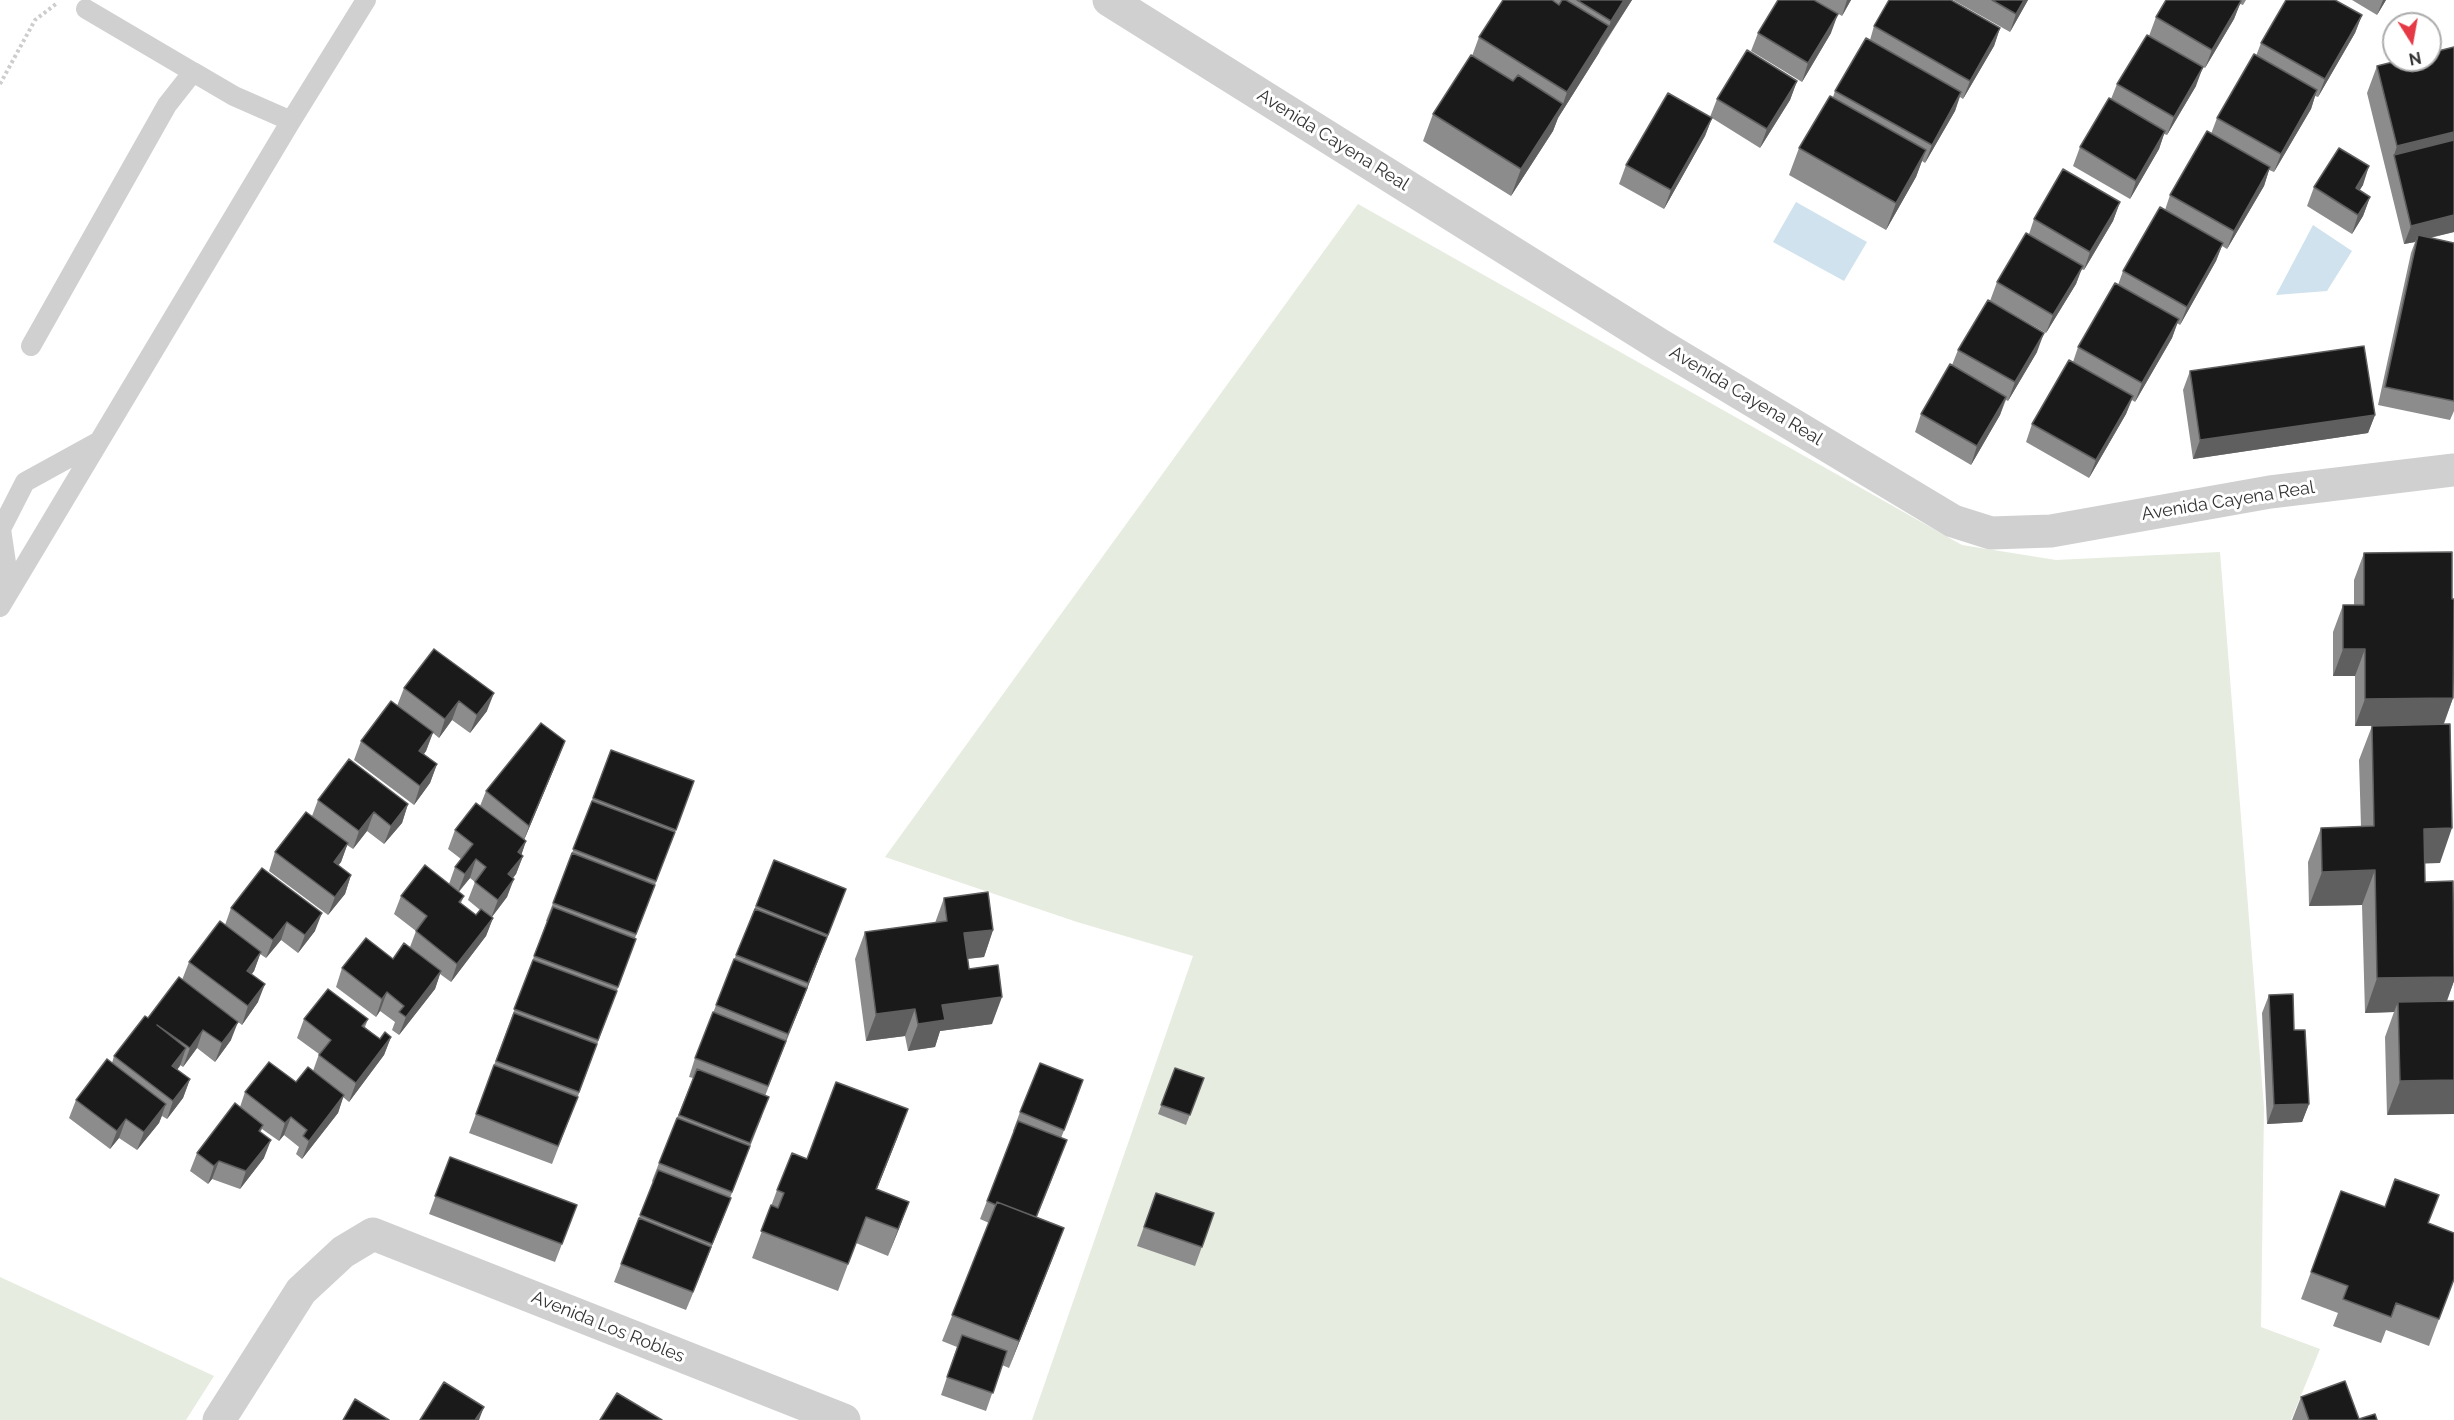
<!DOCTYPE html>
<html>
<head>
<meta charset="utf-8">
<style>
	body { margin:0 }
	#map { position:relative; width:2454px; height:1420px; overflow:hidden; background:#fff; font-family:Raleway,sans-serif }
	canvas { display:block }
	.north { position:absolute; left:2382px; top:12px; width:60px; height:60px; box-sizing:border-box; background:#fff; border:2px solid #adadad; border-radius:50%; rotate:169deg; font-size:16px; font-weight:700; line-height:24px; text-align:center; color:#333 }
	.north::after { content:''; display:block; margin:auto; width:21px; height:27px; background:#e63946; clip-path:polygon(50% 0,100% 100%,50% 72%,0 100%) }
</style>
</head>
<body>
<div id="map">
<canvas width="2454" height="1420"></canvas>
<div class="north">N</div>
</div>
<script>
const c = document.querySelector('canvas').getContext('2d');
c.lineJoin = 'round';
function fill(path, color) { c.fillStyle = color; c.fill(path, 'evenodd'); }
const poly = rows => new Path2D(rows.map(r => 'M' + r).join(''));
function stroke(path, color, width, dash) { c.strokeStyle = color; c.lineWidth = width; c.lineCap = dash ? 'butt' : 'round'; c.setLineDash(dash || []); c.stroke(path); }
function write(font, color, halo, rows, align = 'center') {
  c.font = font + ' Raleway,sans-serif'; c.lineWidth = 6; c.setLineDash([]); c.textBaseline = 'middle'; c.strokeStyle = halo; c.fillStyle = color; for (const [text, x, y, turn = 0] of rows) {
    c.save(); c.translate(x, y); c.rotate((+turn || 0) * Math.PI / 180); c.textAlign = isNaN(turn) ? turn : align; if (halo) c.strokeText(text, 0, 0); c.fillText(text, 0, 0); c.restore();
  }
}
fill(poly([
	[1358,204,1962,545,2056,560,2220,552,2264,1108,2261,1327,2320,1349,2291,1420,1032,1420,1193,956,1077,922,885,857],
	[0,1277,214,1376,186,1420,0,1420]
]), '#e6ecdf');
fill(poly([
	[1796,202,1867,242,1844,281,1773,242],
	[2313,225,2352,251,2327,291,2276,295]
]), '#cfe2ee');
stroke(poly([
	[0,84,35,20,56,4]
]), '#cdcdcd', 4, [3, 3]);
stroke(poly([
	[86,9,193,72],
	[31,346,167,105,193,72,234,96,291,121],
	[10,590,1,529,25,482,96,443],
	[0,607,291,121,366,0]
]), '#d0d0d0', 20);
stroke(poly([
	[1109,0,1660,345,1953,521,1991,533,2051,531,2270,492,2454,470],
	[219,1420,301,1291,343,1252,373,1234,844,1420]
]), '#d0d0d0', 33);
fill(poly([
	[1503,0,1632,0,1558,118,1553,131,1511,196,1423,141,1433,114,1472,56,1479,37],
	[1815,0,1851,0,1842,16],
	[1953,0,2028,0,2010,32],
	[2166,0,2246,0,2243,5,2240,4,2234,19,2205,68,2149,36,2156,17],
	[2352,0,2386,0,2377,15],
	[2362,15,2355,33,2318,97,2315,96,2311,109,2274,172,2269,170,2264,186,2227,249,2222,246,2216,261,2180,325,2177,323,2172,338,2135,402,2132,400,2126,414,2089,478,2026,442,2032,424,2073,362,2078,347,2118,285,2123,271,2165,210,2170,195,2211,134,2217,118,2256,56,2261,43],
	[1874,26,2000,28,1994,46,1963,99,1960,97,1955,111,1925,163,1922,161,1916,177,1886,230,1789,175,1799,148,1833,97,1835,91,1870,40],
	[1758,33,1831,33,1802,82,1751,51],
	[2454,47,2454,232,2430,238,2454,243,2454,411,2450,420,2378,405,2411,253,2415,242,2404,244,2367,93,2377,66],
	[1797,81,1790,100,1760,148,1712,118,1705,136,1664,209,1619,184,1626,165,1710,117,1717,99],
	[2117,84,2196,86,2167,135,2164,134,2159,149,2130,199,2073,166,2080,147,2111,99],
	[2363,185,2359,190,2370,197,2363,216,2352,234,2307,206,2314,187],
	[2120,202,2113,221,2084,270,2081,269,2076,284,2046,333,1990,301,1997,282,2029,234,2034,219],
	[1958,350,2037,352,2008,401,2006,400,2000,415,1971,465,1915,432,1921,414,1952,365],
	[2190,371,2375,415,2368,433,2193,459,2183,390],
	[2364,553,2452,599,2454,599,2453,698,2444,724,2440,863,2424,863,2425,882,2454,906,2454,981,2447,1001,2387,1115,2385,1037,2394,1012,2365,1013,2362,905,2309,906,2308,862,2321,828,2361,827,2359,760,2372,726,2355,726,2355,676,2333,676,2333,632,2343,605,2354,605,2354,580],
	[434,649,487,711,470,733,452,720,439,738,433,733,426,751,424,754,437,764,430,783,414,805,354,760,361,741,397,706,404,688],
	[611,750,694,781,635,938,636,939,571,1115,552,1164,469,1133,547,921,546,921,553,903],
	[558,759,524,840,526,841,521,855,523,856,516,874,513,878,507,897,492,917,493,918,486,936,451,982,440,974,435,989,399,1035,392,1030,395,1022,380,1011,376,1017,336,987,342,968,393,959,410,947,416,931,394,914,401,896,449,884,455,867,461,859,448,849,455,830,480,806,486,791],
	[470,878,475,882,468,900,480,910,476,915,461,903,464,896,459,892],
	[318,800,408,804,402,823,384,844,367,831,353,849,347,845,341,862,338,865,351,875,345,894,328,915,269,871,275,852,312,816],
	[774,860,846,889,765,1096,762,1116,730,1198,724,1216,686,1310,614,1282,653,1182,652,1181,659,1163,693,1078,689,1077,695,1058],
	[262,868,315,931,298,953,281,940,266,958,260,954,254,971,251,975,258,1002,242,1025,228,1014,231,1040,215,1062,197,1048,183,1067,180,1065,177,1069,190,1079,183,1098,167,1119,162,1116,159,1123,137,1150,119,1138,110,1149,69,1118,76,1100,112,1063,114,1056,182,980,189,962,225,925,231,908],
	[944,898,993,930,984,957,968,959,969,969,992,1024,940,1031,935,1047,908,1051,905,1036,866,1041,855,959,865,932,935,923],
	[2269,995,2294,1030,2309,1104,2302,1122,2267,1124,2262,1013],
	[304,1019,368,1019,365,1027,380,1039,391,1037,384,1055,349,1102,343,1097,338,1113,302,1159,296,1154,299,1147,284,1135,279,1141,262,1129,260,1133,264,1158,240,1189,212,1179,208,1184,190,1171,197,1153,240,1107,245,1092,296,1082,313,1071,319,1054,297,1038],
	[1175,1068,1204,1078,1186,1125,1158,1114],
	[1077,1098,1061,1138,1060,1159,1037,1217,1064,1228,1009,1368,1002,1365,986,1411,941,1395,957,1347,942,1341,989,1223,980,1219,1014,1131,1013,1131,1020,1112],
	[898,1136,877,1189,909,1202,888,1256,856,1243,838,1291,752,1258,777,1190,807,1159],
	[450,1157,577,1205,555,1262,429,1214],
	[2341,1191,2429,1223,2454,1279,2429,1346,2386,1330,2381,1343,2333,1326,2338,1313,2301,1299],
	[1156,1193,1214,1213,1195,1266,1137,1246],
	[2301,1397,2359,1419,2377,1420,2292,1420]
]), '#8c8c8c');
fill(poly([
	[1624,0,1632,0,1601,48,1611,21],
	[1847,0,1851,0,1842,16],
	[2024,0,2028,0,2010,32,2016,14],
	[2383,0,2386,0,2377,15],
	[2241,1,2234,19,2205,68,2212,50],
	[1838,14,1831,33,1802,82,1808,63],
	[2362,15,2355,33,2318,97,2325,79],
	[1609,26,1599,53,1558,118,1553,131,1511,196,1521,169,1563,104,1567,92],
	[2000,28,1994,46,1963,99,1970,81],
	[2203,67,2196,86,2167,135,2174,117],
	[1797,81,1790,100,1760,148,1767,129],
	[2317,90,2311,109,2274,172,2281,154],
	[1961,92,1955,111,1925,163,1932,145],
	[1712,118,1705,136,1664,209,1671,190],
	[2165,131,2159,149,2130,199,2136,181],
	[2454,132,2454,157,2394,155,2397,146],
	[1926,150,1916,177,1886,230,1896,203],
	[2369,166,2363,185,2349,207,2356,188],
	[2270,167,2264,186,2227,249,2234,231],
	[2370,197,2363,216,2352,234,2358,215],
	[2120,202,2113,221,2084,270,2090,252],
	[2454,215,2454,232,2416,241,2418,235,2415,242,2404,244,2411,226],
	[2223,243,2216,261,2180,325,2187,307],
	[2083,266,2076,284,2046,333,2053,315],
	[2179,319,2172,338,2135,402,2142,383],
	[2044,333,2037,352,2008,401,2015,382],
	[2133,396,2126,414,2089,478,2096,460],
	[2006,397,2000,415,1971,465,1977,446],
	[2375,415,2368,433,2193,459,2200,440],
	[2343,649,2365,649,2355,676,2333,676],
	[494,693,487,711,470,733,477,715],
	[2453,698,2443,725,2355,726,2365,699],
	[459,701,452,720,439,738,445,719],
	[433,732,426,751,412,769,419,751],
	[565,741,558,759,522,845,529,826],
	[437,764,430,783,414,805,420,786],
	[408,804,402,823,384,844,391,826],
	[374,812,367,831,353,849,359,831],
	[2452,828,2440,863,2411,864,2424,829],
	[526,841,520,859,523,856,516,874,501,893,508,874,518,852],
	[348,843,341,862,327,880,334,862],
	[476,859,470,878,458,892,465,874],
	[2375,870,2362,905,2309,906,2322,872],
	[351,875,345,894,328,915,335,897],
	[514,879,507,897,491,918,498,900],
	[846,889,800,1007,781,1052,788,1034],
	[322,913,315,931,298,953,305,935],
	[493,918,486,936,451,982,457,964],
	[287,922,281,940,266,958,273,940],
	[993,930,984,957,955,960,964,933],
	[261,952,254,971,240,990,247,971],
	[441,971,435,989,399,1035,406,1017],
	[2454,977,2454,981,2443,1011,2398,1002,2394,1012,2365,1013,2377,978],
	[265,984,258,1002,242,1025,248,1006],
	[387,992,380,1011,376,1017,382,999],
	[1002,997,992,1024,940,1031,935,1047,908,1051,918,1024,942,1005],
	[915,1009,905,1036,866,1041,876,1014],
	[238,1022,231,1040,215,1062,222,1043],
	[203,1030,197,1048,183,1067,190,1048],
	[391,1037,384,1055,349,1102,356,1083],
	[186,1048,180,1066,166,1084,172,1066],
	[190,1079,183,1098,167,1119,173,1101],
	[2454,1080,2454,1114,2387,1115,2400,1081],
	[344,1095,338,1113,302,1159,309,1141],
	[166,1104,159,1123,137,1150,144,1132],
	[2309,1104,2302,1122,2267,1124,2274,1105],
	[908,1109,898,1136,866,1216,876,1189],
	[291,1117,284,1135,279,1141,285,1123],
	[126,1119,119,1138,110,1149,117,1131],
	[271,1140,264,1158,240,1189,246,1171],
	[219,1161,212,1179,208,1184,214,1166],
	[731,1198,724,1216,686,1310,693,1292],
	[909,1202,899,1229,888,1256,898,1229],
	[1064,1228,1054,1255,1009,1368,1019,1341],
	[484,1407,479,1420,475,1420]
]), '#5f5f5f');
const building = poly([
	[1503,0,1552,0,1559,5,1562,0,1566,0,1609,26,1567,92,1479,37,1503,0],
	[1577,0,1624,0,1611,21,1577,0],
	[1778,0,1814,0,1838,14,1808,63,1758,33,1778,0],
	[1889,0,1951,0,2000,28,1970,81,1874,26,1889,0],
	[1992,0,2024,0,2016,14,1992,0],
	[2166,0,2240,0,2241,1,2212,50,2156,17,2166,0],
	[2286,0,2335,0,2362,15,2325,79,2261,43,2286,0],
	[2147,35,2203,67,2174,117,2117,84,2147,35],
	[1866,38,1961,92,1932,145,1835,91,1866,38],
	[2454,47,2454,132,2397,146,2377,66,2401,60,2430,60,2430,53,2454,47],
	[1747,50,1797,81,1767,129,1717,99,1747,50],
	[2254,54,2317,90,2281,154,2217,118,2254,54],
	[1471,55,1513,81,1518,75,1563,104,1521,169,1433,114,1471,55],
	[1668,93,1712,118,1671,190,1626,165,1668,93],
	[1830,96,1926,150,1896,203,1799,148,1830,96],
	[2109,98,2165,131,2136,181,2080,147,2109,98],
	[2207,131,2270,167,2234,231,2170,195,2207,131],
	[2454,140,2454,215,2411,226,2394,155,2454,140],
	[2339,148,2369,166,2356,188,2370,197,2358,215,2314,187,2339,148],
	[2063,169,2120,202,2090,252,2034,219,2063,169],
	[2160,207,2223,243,2187,307,2123,271,2160,207],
	[2026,233,2083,266,2053,315,1997,282,2026,233],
	[2418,235,2454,243,2454,401,2385,387,2418,235],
	[2115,283,2179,319,2142,383,2078,347,2115,283],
	[1988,300,2044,333,2015,382,1958,350,1988,300],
	[2364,346,2375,415,2200,440,2190,371,2364,346],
	[2069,360,2133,396,2096,460,2032,424,2069,360],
	[1950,364,2006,397,1977,446,1921,414,1950,364],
	[2452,552,2452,599,2454,599,2453,698,2365,699,2365,649,2343,649,2343,605,2364,605,2364,553,2452,552],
	[434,649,494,693,477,715,459,701,445,719,404,688,434,649],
	[391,701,433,732,419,751,437,764,420,786,361,741,391,701],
	[541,723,565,741,529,826,486,791,541,723],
	[2450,724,2452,828,2424,829,2425,882,2453,881,2454,977,2377,978,2375,870,2322,872,2321,828,2374,826,2372,726,2450,724],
	[611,750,694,781,676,830,593,798,611,750],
	[349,759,408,804,391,826,374,812,359,831,318,800,349,759],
	[592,801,675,832,656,881,573,849,592,801],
	[476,803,526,841,518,852,523,856,508,874,514,879,498,900,475,882,486,867,476,859,465,874,455,867,473,844,455,830,476,803],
	[306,812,348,843,334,862,351,875,335,897,275,852,306,812],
	[572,853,655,885,636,934,553,903,572,853],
	[774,860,846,889,828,935,756,906,774,860],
	[425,865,464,896,459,902,476,915,481,909,493,918,457,964,416,931,427,916,401,896,425,865],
	[262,868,322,913,305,935,287,922,273,940,231,908,262,868],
	[988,892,993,930,964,933,969,969,998,965,1002,997,942,1005,945,1020,918,1024,915,1009,876,1014,865,932,947,921,944,898,988,892],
	[553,907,636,939,618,987,534,956,553,907],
	[755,909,827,937,808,983,736,955,755,909],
	[220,921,261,952,247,971,265,984,248,1006,189,962,220,921],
	[366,938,393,959,404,943,441,971,406,1017,399,1012,404,1006,387,992,382,999,342,968,366,938],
	[734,959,807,988,788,1034,716,1005,734,959],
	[533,960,617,991,598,1040,514,1009,533,960],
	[179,977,238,1022,222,1043,203,1030,190,1048,157,1025,186,1048,172,1066,190,1079,173,1101,114,1056,145,1016,148,1018,179,977],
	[328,989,368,1019,362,1026,380,1039,385,1032,391,1037,356,1083,319,1055,331,1040,304,1019,328,989],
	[2293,994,2294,1030,2305,1030,2309,1104,2274,1105,2269,995,2293,994],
	[2454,1001,2454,1080,2400,1081,2398,1002,2454,1001],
	[713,1012,786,1041,768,1086,695,1058,713,1012],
	[514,1013,597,1044,579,1092,496,1061,514,1013],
	[107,1059,166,1104,144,1132,126,1119,117,1131,76,1100,107,1059],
	[269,1062,296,1082,308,1067,344,1095,309,1141,303,1136,307,1130,291,1117,285,1123,245,1092,269,1062],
	[1040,1063,1083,1080,1064,1130,1020,1112,1040,1063],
	[494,1065,578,1097,558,1146,476,1114,494,1065],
	[1175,1068,1204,1078,1190,1115,1161,1105,1175,1068],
	[697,1069,769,1097,750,1143,679,1115,697,1069],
	[836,1082,908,1109,876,1189,909,1202,898,1229,866,1217,848,1264,761,1231,771,1205,778,1208,784,1193,777,1190,792,1153,807,1159,836,1082],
	[235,1103,263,1125,259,1131,271,1140,246,1171,219,1161,214,1166,197,1153,235,1103],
	[677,1118,750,1146,732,1192,659,1163,677,1118],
	[1018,1121,1067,1140,1036,1217,997,1202,996,1205,987,1201,1018,1121],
	[450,1157,577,1205,562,1244,435,1196,450,1157],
	[658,1170,731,1198,712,1244,640,1215,658,1170],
	[2395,1179,2439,1195,2428,1223,2454,1233,2454,1279,2439,1319,2396,1303,2391,1317,2343,1299,2348,1286,2311,1272,2341,1191,2385,1207,2395,1179],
	[1156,1193,1214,1213,1202,1247,1144,1227,1156,1193],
	[997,1202,1064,1228,1019,1341,952,1315,997,1202],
	[639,1218,711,1247,693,1292,621,1264,639,1218],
	[962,1335,1007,1351,993,1393,947,1377,962,1335],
	[2345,1381,2359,1419,2375,1414,2377,1420,2309,1420,2301,1397,2345,1381],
	[444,1382,484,1407,475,1420,420,1420,444,1382],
	[617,1393,662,1420,600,1420,617,1393],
	[355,1399,389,1420,343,1420,355,1399]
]);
fill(building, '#1a1a1a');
stroke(building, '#5f5f5f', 1.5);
write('18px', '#333', '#fff', [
	["Avenida Cayena Real",1333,140,32],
	["Avenida Cayena Real",1746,396,31],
	["Avenida Cayena Real",2228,501,-9],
	["Avenida Los Robles",608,1327,22]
]);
</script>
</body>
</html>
